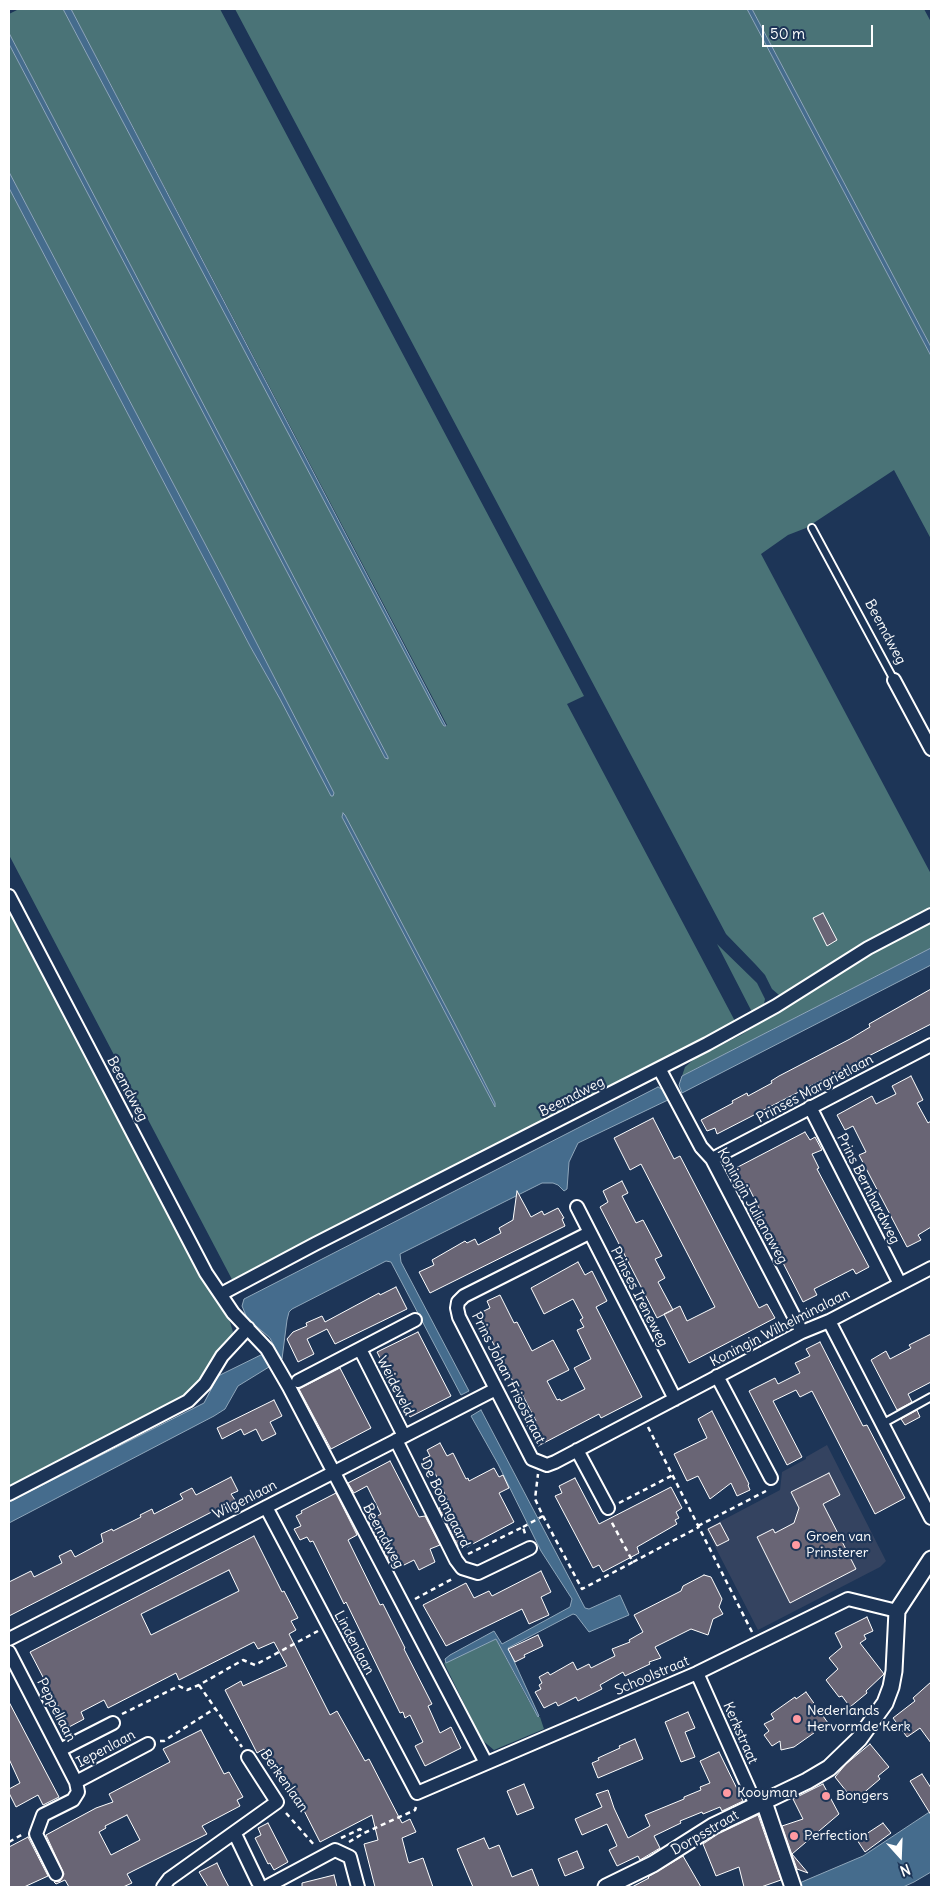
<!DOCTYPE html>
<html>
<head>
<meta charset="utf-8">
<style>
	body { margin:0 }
	#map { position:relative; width:940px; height:1896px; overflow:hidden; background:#1d3557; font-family:Delius,sans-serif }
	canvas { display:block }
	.frame { position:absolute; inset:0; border:10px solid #fff; pointer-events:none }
	.north { position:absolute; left:875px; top:1831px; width:50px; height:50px; -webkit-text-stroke:4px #1d3557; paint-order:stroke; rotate:160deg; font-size:14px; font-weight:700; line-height:20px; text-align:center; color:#fff }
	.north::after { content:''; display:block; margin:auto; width:18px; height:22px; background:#fff; clip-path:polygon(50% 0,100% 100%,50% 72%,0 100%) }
	.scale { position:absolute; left:762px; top:25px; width:111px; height:22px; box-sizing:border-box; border:2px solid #fff; border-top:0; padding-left:6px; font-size:15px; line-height:18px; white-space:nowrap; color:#fff; -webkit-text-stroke:4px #1d3557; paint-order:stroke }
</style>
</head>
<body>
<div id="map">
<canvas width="940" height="1896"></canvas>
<div class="frame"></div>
<div class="north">N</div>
<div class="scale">50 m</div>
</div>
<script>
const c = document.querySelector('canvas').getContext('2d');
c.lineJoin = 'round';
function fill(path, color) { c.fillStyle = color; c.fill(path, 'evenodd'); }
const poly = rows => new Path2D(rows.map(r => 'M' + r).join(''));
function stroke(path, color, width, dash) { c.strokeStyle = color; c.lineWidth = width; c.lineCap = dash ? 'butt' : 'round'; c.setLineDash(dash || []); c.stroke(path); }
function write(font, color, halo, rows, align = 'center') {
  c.font = font + ' Delius,sans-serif'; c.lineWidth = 4.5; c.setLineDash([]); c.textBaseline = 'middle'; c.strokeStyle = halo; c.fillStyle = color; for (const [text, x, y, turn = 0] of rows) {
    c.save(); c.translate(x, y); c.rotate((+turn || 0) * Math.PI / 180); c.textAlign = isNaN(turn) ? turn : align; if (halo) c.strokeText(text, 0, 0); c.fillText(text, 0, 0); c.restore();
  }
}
fill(poly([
	[827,1445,886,1561,880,1567,758,1630,706,1529,780,1490,782,1472,806,1459,806,1457]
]), '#344360');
fill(poly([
	[19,9,63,9,445,727,447,725,71,9,220,9,584,696,567,704,736,1023,236,1287,9,855,9,188,250,646,334,793,223,578,9,172,9,44,385,758,386,759,388,757,9,33,9,14],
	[344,814,456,1026,495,1103,495,1107,342,817],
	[235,9,747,9,931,356,931,539,894,470,806,528,788,535,761,554,931,874,931,913,785,997,779,995,772,989,765,975,756,965,726,934],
	[752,9,924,9,931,22,931,347],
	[9,898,216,1291,230,1322,233,1332,198,1392,9,1488],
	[931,922,931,948,682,1076,685,1067,694,1059,741,1035,870,952],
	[717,944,757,983,765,999,763,1009,753,1014],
	[496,1639,526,1696,538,1717,540,1717,544,1729,494,1750,482,1740,444,1663]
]), '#4a7377');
const water = poly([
	[63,9,71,9,446,726,444,726,442,723,63,9],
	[747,9,752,9,931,347,931,356,747,9],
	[9,33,388,757,388,759,385,758,9,44,9,33],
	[9,172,223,578,334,793,333,796,331,796,280,699,250,646,9,188,9,172],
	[343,813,345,815,456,1026,495,1103,495,1107,342,817,343,813],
	[931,948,931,965,682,1093,679,1085,682,1076,931,948],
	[658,1087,667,1092,670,1099,578,1143,569,1162,567,1189,564,1191,558,1185,553,1183,542,1183,400,1254,401,1262,469,1391,461,1395,391,1262,386,1261,292,1309,289,1312,287,1320,282,1359,238,1386,225,1409,214,1416,9,1523,9,1502,204,1403,218,1376,275,1348,270,1338,247,1318,242,1306,244,1299,658,1087],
	[481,1410,585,1608,589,1609,620,1595,629,1615,589,1632,576,1615,573,1614,508,1648,539,1716,538,1717,496,1639,446,1663,445,1659,450,1655,494,1631,502,1644,570,1607,572,1599,541,1551,498,1464,471,1416,481,1410],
	[931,1811,931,1872,914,1882,903,1887,790,1887,863,1856,931,1811]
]);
fill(water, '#456c8d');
stroke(water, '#8fa7bb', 1);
const building = poly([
	[823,913,837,940,827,946,813,918,823,913],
	[931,989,931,1024,717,1134,715,1128,707,1131,701,1120,733,1103,732,1101,747,1093,748,1096,772,1083,771,1081,779,1076,850,1039,870,1027,869,1024,931,989],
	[911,1076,923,1100,917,1103,928,1123,931,1121,931,1227,918,1235,921,1240,907,1247,859,1155,866,1152,853,1126,845,1130,837,1115,872,1096,876,1104,896,1094,892,1086,911,1076],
	[653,1118,674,1159,680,1156,759,1308,767,1304,775,1318,689,1363,664,1314,680,1306,687,1321,715,1307,641,1164,630,1170,614,1138,653,1118],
	[805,1132,810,1140,815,1137,822,1150,812,1154,819,1168,817,1169,869,1267,856,1274,853,1269,814,1289,817,1295,803,1302,756,1210,759,1208,747,1184,743,1186,734,1169,805,1132],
	[622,1181,628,1193,622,1196,636,1223,643,1220,662,1256,655,1259,665,1278,658,1282,673,1310,657,1318,600,1207,608,1202,603,1191,622,1181],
	[517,1191,531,1217,542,1211,544,1215,558,1208,564,1218,562,1219,565,1226,430,1293,419,1272,434,1265,432,1260,465,1241,467,1243,475,1239,478,1245,501,1233,499,1228,513,1220,517,1191],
	[578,1262,585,1275,592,1271,607,1301,596,1307,642,1397,601,1418,599,1414,538,1446,527,1426,536,1421,522,1394,520,1395,478,1314,490,1308,487,1301,500,1295,514,1323,517,1322,532,1351,553,1340,569,1370,547,1381,557,1400,560,1399,561,1401,585,1389,574,1368,591,1359,577,1330,584,1327,580,1320,583,1318,573,1299,544,1314,531,1288,578,1262],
	[396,1287,407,1309,335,1344,327,1329,307,1339,314,1354,298,1362,287,1339,293,1332,307,1326,306,1323,322,1316,325,1322,379,1293,380,1295,396,1287],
	[418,1332,451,1396,410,1417,377,1352,418,1332],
	[931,1334,931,1382,908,1394,912,1402,897,1410,871,1360,886,1351,890,1359,911,1348,909,1345,931,1334],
	[820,1342,863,1426,867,1425,905,1498,875,1514,812,1391,800,1397,796,1390,773,1401,802,1457,787,1465,749,1391,775,1378,778,1384,800,1373,795,1363,810,1356,806,1349,820,1342],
	[340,1368,371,1428,331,1449,299,1389,340,1368],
	[274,1400,282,1416,270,1422,276,1434,262,1441,256,1429,244,1435,241,1429,222,1439,217,1428,274,1400],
	[917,1410,920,1417,905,1425,901,1419,917,1410],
	[712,1411,749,1484,748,1485,750,1490,737,1496,731,1483,710,1499,698,1476,687,1481,674,1454,707,1438,698,1419,712,1411],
	[440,1443,447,1456,453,1453,466,1479,468,1478,469,1481,494,1468,499,1477,503,1475,509,1488,499,1493,514,1522,467,1547,465,1543,458,1546,439,1508,449,1503,434,1471,430,1473,423,1459,430,1456,427,1450,440,1443],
	[390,1461,419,1517,425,1516,440,1545,430,1549,435,1562,419,1570,414,1560,394,1570,368,1521,381,1514,367,1486,354,1493,348,1483,390,1461],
	[829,1473,840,1495,823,1504,856,1569,790,1603,757,1537,773,1529,775,1533,794,1523,799,1508,791,1492,829,1473],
	[231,1477,238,1491,231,1494,235,1500,9,1616,9,1582,31,1571,34,1577,62,1563,59,1556,71,1550,75,1557,103,1542,101,1534,112,1529,113,1531,141,1517,140,1515,152,1509,154,1514,183,1499,180,1494,192,1488,196,1495,231,1477],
	[575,1478,599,1524,671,1487,682,1508,676,1512,679,1518,675,1520,677,1524,637,1547,639,1553,603,1572,599,1565,593,1568,555,1496,562,1493,559,1486,575,1478],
	[336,1493,357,1535,348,1540,380,1605,383,1604,405,1648,404,1649,432,1704,428,1706,440,1733,451,1727,461,1748,425,1766,415,1746,423,1742,410,1715,405,1718,403,1712,400,1713,346,1602,344,1604,313,1541,310,1542,307,1537,300,1540,294,1529,301,1526,296,1516,302,1513,301,1511,336,1493],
	[720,1523,729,1540,717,1546,708,1529,720,1523],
	[254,1536,282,1592,284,1591,298,1618,291,1621,296,1630,289,1634,330,1715,337,1711,365,1761,369,1759,402,1823,410,1819,416,1832,402,1838,408,1861,409,1863,423,1858,433,1887,375,1887,364,1844,378,1840,372,1815,320,1842,292,1787,285,1791,264,1749,257,1753,225,1690,241,1681,243,1686,287,1666,274,1642,258,1649,254,1642,179,1680,176,1673,108,1708,104,1700,81,1712,84,1719,69,1727,30,1652,254,1536],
	[229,1570,239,1591,151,1635,141,1614,229,1570],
	[541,1571,551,1592,541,1597,549,1615,529,1624,522,1609,446,1646,423,1605,466,1583,474,1598,489,1591,492,1596,541,1571],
	[704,1575,711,1577,722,1599,719,1607,723,1614,713,1619,708,1635,691,1629,655,1647,661,1658,649,1662,650,1664,625,1676,623,1672,600,1685,602,1689,578,1701,576,1697,558,1706,556,1702,544,1708,535,1692,541,1689,539,1685,542,1683,539,1677,548,1672,550,1675,573,1662,577,1670,589,1664,591,1668,615,1656,612,1649,630,1642,629,1640,643,1632,634,1615,681,1591,683,1586,704,1575],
	[867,1617,873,1631,864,1635,866,1639,860,1643,884,1674,866,1691,867,1693,850,1707,842,1696,839,1697,826,1680,838,1669,829,1658,842,1647,835,1633,867,1617],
	[538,1635,543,1646,524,1655,525,1657,515,1662,508,1649,538,1635],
	[931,1682,931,1743,920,1728,907,1737,893,1718,915,1701,913,1698,931,1682],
	[806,1692,828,1723,794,1747,781,1750,780,1741,772,1746,764,1735,769,1731,764,1724,774,1719,771,1714,795,1697,796,1699,806,1692],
	[9,1702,59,1797,43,1805,38,1795,16,1807,9,1793,9,1789,20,1783,9,1759,9,1702],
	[688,1712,695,1728,685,1732,695,1757,681,1762,665,1722,688,1712],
	[201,1730,224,1774,229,1772,243,1797,237,1800,240,1806,202,1826,207,1834,127,1874,132,1883,123,1887,69,1887,65,1880,56,1884,54,1882,60,1881,64,1874,46,1835,96,1808,113,1802,109,1794,170,1762,163,1749,201,1730],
	[127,1815,140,1840,111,1855,99,1832,106,1828,105,1826,127,1815],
	[635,1739,643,1759,598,1778,592,1763,599,1760,598,1758,620,1748,619,1746,635,1739],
	[870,1744,889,1767,878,1776,880,1779,854,1801,835,1777,846,1764,870,1744],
	[719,1752,743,1801,722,1811,720,1807,703,1814,702,1812,680,1821,681,1823,654,1836,660,1848,640,1860,638,1856,617,1866,609,1850,617,1846,607,1824,582,1835,575,1819,602,1807,596,1794,608,1790,614,1808,628,1838,650,1826,645,1815,684,1799,684,1797,701,1790,700,1787,710,1783,700,1761,719,1752],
	[922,1774,931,1788,931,1815,910,1781,922,1774],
	[524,1784,534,1808,517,1815,507,1791,524,1784],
	[823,1784,839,1814,792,1854,808,1873,797,1869,782,1826,803,1819,793,1799,823,1784],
	[758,1815,781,1880,761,1887,744,1887,739,1867,716,1876,703,1844,718,1834,758,1815],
	[268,1823,288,1862,274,1870,270,1863,268,1864,255,1838,261,1835,258,1828,268,1823],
	[883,1823,891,1833,865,1852,857,1840,883,1823],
	[28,1837,48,1876,24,1887,9,1887,9,1847,28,1837],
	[484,1838,489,1849,499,1845,512,1877,532,1869,539,1887,473,1887,457,1849,484,1838],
	[577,1851,584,1868,565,1876,558,1859,577,1851],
	[683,1856,701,1887,632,1887,649,1878,648,1877,683,1856],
	[217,1863,223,1876,229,1887,208,1887,199,1872,217,1863],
	[334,1875,337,1887,302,1887,302,1883,334,1875]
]);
fill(building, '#696575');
stroke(building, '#fff', 1);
const service = poly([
	[812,528,894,680],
	[882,1424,931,1397]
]);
const minor = poly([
	[894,680,931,749],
	[9,896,206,1273,233,1313,267,1349,289,1387,486,1763],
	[660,1070,701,1147,712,1159,802,1332],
	[810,1107,900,1284],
	[712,1159,931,1045],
	[577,1207,675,1399],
	[589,1233,464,1296,458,1302,457,1308,459,1317,532,1459,547,1465,555,1462,802,1332,829,1321,931,1268],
	[221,1294,315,1244,707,1044,776,1006,868,948,931,915],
	[829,1321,931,1518],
	[360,1349,404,1436],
	[717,1376,771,1478],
	[298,1381,415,1320],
	[396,1440,456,1560,462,1568,478,1573,530,1548],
	[577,1450,608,1508],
	[9,1494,188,1401,205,1384,222,1356,248,1328],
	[266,1507,417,1793,697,1673,848,1599,897,1611],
	[9,1639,496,1389],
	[9,1652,76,1782],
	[697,1673,756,1805],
	[60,1750,113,1723],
	[235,1834,258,1882],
	[56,1874,36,1834,43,1815,73,1800,78,1792,76,1782,148,1744],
	[163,1887,169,1879,277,1802,248,1757],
	[266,1887,335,1850,350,1857,358,1887]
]);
const tertiary = poly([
	[764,1802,793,1887],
	[606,1887,653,1864,713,1826,807,1781,829,1768,859,1739,885,1703,891,1687,894,1671,897,1611,931,1559]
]);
stroke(service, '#fff', 10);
stroke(minor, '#fff', 16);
stroke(tertiary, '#fff', 19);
stroke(poly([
	[648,1427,752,1632],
	[619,1503,673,1475],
	[543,1516,582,1589,633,1562,611,1521],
	[698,1526,766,1491],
	[523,1527,543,1516,535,1499,538,1474],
	[468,1554,523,1527,526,1537],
	[633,1562,699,1527],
	[415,1599,454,1578],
	[199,1685,242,1747],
	[122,1714,179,1686,187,1690,199,1685,243,1660,255,1665,318,1631],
	[160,1741,164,1741,214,1709],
	[286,1813,315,1846],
	[341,1838,360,1829,364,1833],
	[9,1842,23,1834],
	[349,1842,364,1833,415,1810,416,1807]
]), '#fff', 2.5, [5, 4]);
stroke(service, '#1d3557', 6);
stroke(minor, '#1d3557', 12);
stroke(tertiary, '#1d3557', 15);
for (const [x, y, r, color] of [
	[796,1545,5,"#ff9aa2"],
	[797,1719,5,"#ff9aa2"],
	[727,1793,5,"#ff9aa2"],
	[826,1796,5,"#ff9aa2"],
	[794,1836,5,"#ff9aa2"]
]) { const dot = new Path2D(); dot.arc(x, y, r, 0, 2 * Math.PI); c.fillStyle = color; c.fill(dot); stroke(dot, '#1d3557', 2); }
write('14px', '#fff', '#1d3557', [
	["Beemdweg",885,632,62],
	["Beemdweg",127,1089,62],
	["Prinses Margrietlaan",815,1089,-28],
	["Beemdweg",572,1097,-27],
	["Prins Bernhardweg",868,1189,63],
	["Koningin Julianaweg",752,1206,61],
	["Prinses Ireneweg",639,1297,63],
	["Koningin Wilhelminalaan",780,1328,-27],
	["Prins Johan Frisostraat",508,1378,63],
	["Weideveld",395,1386,63],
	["Wilgenlaan",245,1500,-27],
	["De Boomgaard",445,1504,64],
	["Beemdweg",383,1536,62],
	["Lindenlaan",354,1643,62],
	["Schoolstraat",652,1676,-23],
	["Peppellaan",56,1710,63],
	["Kerkstraat",740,1733,66],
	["Iepenlaan",106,1749,-28],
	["Berkenlaan",284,1781,55],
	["Dorpsstraat",705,1833,-30]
]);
write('14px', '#fff', '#1d3557', [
	["Groen van",806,1537],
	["Prinsterer",806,1553],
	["Nederlands",807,1711],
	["Hervormde Kerk",807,1727],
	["Kooyman",737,1793],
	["Bongers",836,1796],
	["Perfection",804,1836]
], 'left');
</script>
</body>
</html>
